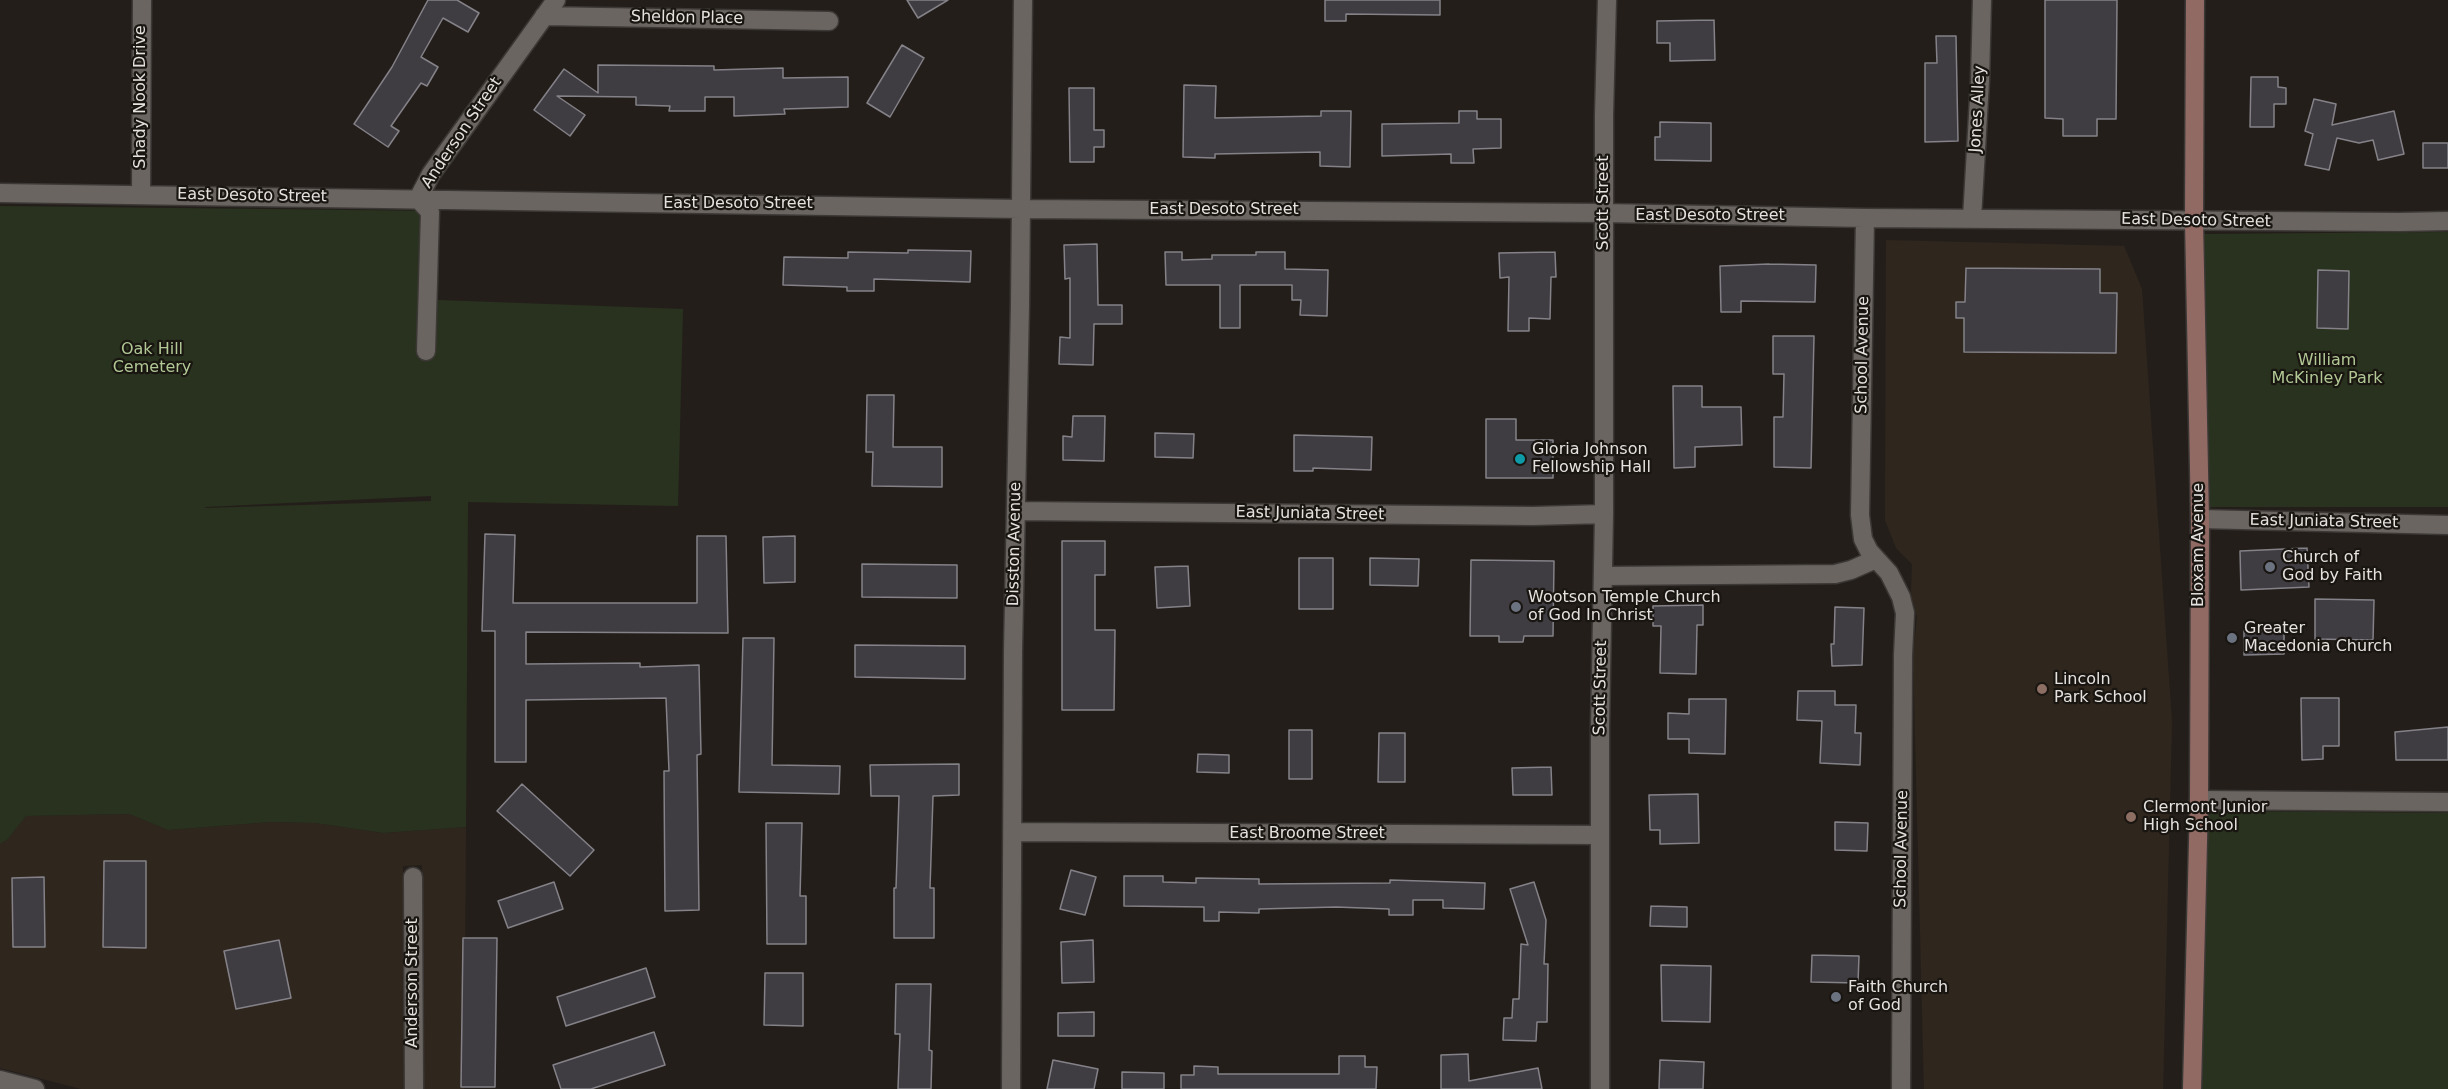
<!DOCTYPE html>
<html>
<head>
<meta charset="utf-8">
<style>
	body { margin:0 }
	canvas { display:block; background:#231e1a }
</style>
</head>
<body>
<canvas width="2448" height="1089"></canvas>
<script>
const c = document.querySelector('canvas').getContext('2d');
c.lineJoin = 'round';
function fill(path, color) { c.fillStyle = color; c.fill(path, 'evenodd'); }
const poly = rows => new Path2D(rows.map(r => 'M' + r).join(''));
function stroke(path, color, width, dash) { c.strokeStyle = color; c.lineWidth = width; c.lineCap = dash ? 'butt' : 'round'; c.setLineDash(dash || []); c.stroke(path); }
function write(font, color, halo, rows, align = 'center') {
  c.font = font + ' "DejaVu Sans",sans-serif'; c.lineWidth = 4.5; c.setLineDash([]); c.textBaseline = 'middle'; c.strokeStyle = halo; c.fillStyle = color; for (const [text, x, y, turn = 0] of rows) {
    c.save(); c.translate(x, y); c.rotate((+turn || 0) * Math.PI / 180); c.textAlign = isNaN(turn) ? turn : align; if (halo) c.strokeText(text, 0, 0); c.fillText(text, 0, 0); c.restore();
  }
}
fill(poly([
	[1886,240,2124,246,2142,289,2172,722,2163,1089,1924,1089,1913,655,1917,617,1911,594,1912,564,1896,548,1885,520],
	[129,814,168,830,271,822,315,823,383,833,466,827,464,1089,424,1089,422,865,403,866,404,1089,81,1089,0,1068,0,844,7,840,26,816]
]), '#2f261e');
fill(poly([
	[0,206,439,211,438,300,683,309,678,506,468,502,466,827,383,833,315,823,271,822,168,830,129,814,26,816,7,840,0,844],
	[431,496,431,501,205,508,205,507],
	[2448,232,2448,507,2210,507,2204,234],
	[2208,811,2448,813,2448,1089,2202,1089]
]), '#29321e');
const building = poly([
	[428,0,457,0,479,13,468,32,443,18,421,57,438,67,427,86,421,83,391,126,399,131,388,147,354,124,392,67,428,0],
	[907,0,948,0,918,18,907,0],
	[1325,0,1440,0,1440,15,1346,14,1346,21,1325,21,1325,0],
	[2045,0,2117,0,2116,119,2097,119,2097,136,2063,136,2063,119,2045,118,2045,0],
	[1714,20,1715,60,1670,61,1670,43,1657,43,1657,21,1714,20],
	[1936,36,1956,36,1958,141,1925,142,1925,63,1937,63,1936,36],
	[902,45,924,58,890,117,867,103,902,45],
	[598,65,714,66,714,70,783,68,783,78,848,77,848,107,784,109,785,114,734,116,734,97,705,97,705,111,669,111,670,106,636,105,636,97,557,96,585,115,570,136,534,110,564,69,598,93,598,65],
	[2251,77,2278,77,2278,87,2286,88,2286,104,2274,104,2274,127,2250,127,2251,77],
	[1184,85,1216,86,1215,118,1321,116,1321,111,1351,111,1350,167,1320,166,1320,152,1215,154,1215,158,1183,157,1184,85],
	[1069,88,1094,88,1094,130,1104,130,1104,147,1094,147,1094,162,1070,162,1069,88],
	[2314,99,2336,104,2332,125,2394,111,2404,154,2378,160,2373,140,2359,143,2337,138,2329,170,2305,165,2313,134,2305,131,2314,99],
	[1459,111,1477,111,1477,119,1501,119,1501,148,1473,149,1474,163,1451,163,1451,154,1382,156,1382,124,1459,123,1459,111],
	[1660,122,1711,123,1711,161,1655,160,1655,137,1660,137,1660,122],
	[2423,143,2448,143,2448,168,2423,168,2423,143],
	[1097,244,1098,305,1122,305,1122,324,1094,324,1093,365,1059,364,1060,337,1070,338,1070,278,1065,279,1064,245,1097,244],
	[908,250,971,251,970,282,874,279,874,291,847,291,847,287,783,285,784,257,848,258,848,252,908,253,908,250],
	[1165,252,1182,252,1182,260,1212,259,1212,255,1256,255,1256,252,1285,252,1285,269,1328,270,1327,316,1300,315,1301,300,1292,300,1292,285,1240,285,1240,328,1220,328,1220,285,1166,285,1165,252],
	[1555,252,1556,277,1551,277,1550,319,1529,318,1529,331,1508,331,1509,277,1500,278,1499,253,1555,252],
	[1769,264,1816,265,1815,302,1741,301,1741,312,1721,312,1720,266,1769,264],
	[1966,268,2100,269,2100,293,2117,293,2116,353,1964,352,1964,318,1956,318,1956,302,1965,302,1966,268],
	[2318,270,2349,271,2348,329,2317,328,2318,270],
	[1773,336,1814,336,1811,468,1774,467,1774,417,1783,417,1784,374,1773,374,1773,336],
	[1673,386,1702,386,1702,407,1741,407,1742,445,1695,447,1695,467,1674,468,1673,386],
	[867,395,894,395,893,447,942,447,942,487,872,486,873,452,866,452,867,395],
	[1073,416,1105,416,1104,461,1063,460,1063,436,1072,437,1073,416],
	[1486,419,1516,419,1516,440,1553,440,1553,478,1486,478,1486,419],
	[1155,433,1194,434,1193,458,1155,457,1155,433],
	[1294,435,1372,437,1371,470,1313,468,1313,471,1294,471,1294,435],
	[485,534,515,535,513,603,697,603,697,536,726,536,728,633,526,632,526,664,640,663,640,667,699,665,701,754,697,755,699,910,665,911,664,771,669,771,666,698,526,700,526,762,495,762,495,631,482,631,485,534],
	[795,536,795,582,764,583,763,537,795,536],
	[1062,541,1105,541,1105,575,1095,575,1095,630,1115,630,1114,710,1062,710,1062,541],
	[2307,548,2309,587,2241,590,2240,551,2307,548],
	[1299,558,1333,558,1333,609,1299,609,1299,558],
	[1370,558,1419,559,1418,586,1370,585,1370,558],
	[1471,560,1554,561,1553,636,1524,636,1523,642,1499,642,1499,636,1470,636,1471,560],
	[862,564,957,565,957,598,862,597,862,564],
	[1188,566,1190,606,1157,608,1155,567,1188,566],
	[2315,599,2374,600,2373,640,2315,639,2315,599],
	[1703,605,1703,625,1697,625,1696,674,1660,673,1661,626,1653,626,1653,606,1703,605],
	[1835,607,1864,608,1862,665,1832,666,1831,644,1834,644,1835,607],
	[2244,630,2284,630,2284,654,2244,655,2244,630],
	[743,638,774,638,772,765,840,766,839,794,739,792,743,638],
	[855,645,965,646,965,679,855,677,855,645],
	[1798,691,1835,691,1835,705,1856,705,1855,733,1861,733,1860,765,1820,763,1822,721,1797,720,1798,691],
	[2301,698,2339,698,2339,746,2323,746,2323,759,2302,760,2301,698],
	[1689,699,1726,699,1725,754,1689,753,1689,739,1668,739,1668,713,1689,714,1689,699],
	[2448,727,2448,760,2396,760,2395,732,2448,727],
	[1289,730,1312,730,1312,779,1289,779,1289,730],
	[1379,733,1405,733,1405,782,1378,782,1379,733],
	[1198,754,1229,755,1229,773,1197,772,1198,754],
	[959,764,959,795,933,796,930,888,934,888,934,938,894,938,894,888,896,888,899,796,871,796,870,765,959,764],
	[1551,767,1552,795,1513,795,1512,768,1551,767],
	[522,784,594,850,570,876,497,811,522,784],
	[1698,794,1699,843,1660,844,1660,830,1650,830,1649,795,1698,794],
	[1835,822,1868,823,1867,851,1835,850,1835,822],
	[766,823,802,823,800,896,806,896,806,944,767,944,766,823],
	[104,861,146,861,146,948,103,947,104,861],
	[1071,870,1096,877,1085,915,1060,909,1071,870],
	[1124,876,1163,876,1163,882,1196,883,1196,878,1259,879,1259,884,1390,883,1390,880,1485,883,1484,909,1443,908,1443,900,1413,900,1413,915,1389,915,1389,909,1336,907,1259,909,1259,913,1219,912,1219,921,1204,921,1204,907,1124,906,1124,876],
	[44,877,45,947,13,947,12,878,44,877],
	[554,882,563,909,508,928,498,901,554,882],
	[1534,882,1546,920,1544,964,1548,964,1547,1022,1537,1022,1536,1041,1503,1040,1504,1018,1512,1018,1513,999,1519,999,1521,944,1528,945,1510,889,1534,882],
	[1651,906,1687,907,1687,927,1650,926,1651,906],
	[463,938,497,938,495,1087,461,1087,463,938],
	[279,940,291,998,236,1009,224,951,279,940],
	[1093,940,1094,982,1062,983,1061,942,1093,940],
	[1812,955,1859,956,1858,983,1811,982,1812,955],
	[1661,965,1711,966,1710,1022,1662,1021,1661,965],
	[646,968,655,997,566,1026,557,997,646,968],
	[765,973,803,973,803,1026,764,1025,765,973],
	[896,984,931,984,929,1050,932,1051,931,1089,898,1089,900,1034,895,1034,896,984],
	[1094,1012,1094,1036,1058,1036,1058,1013,1094,1012],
	[654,1032,665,1065,591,1089,561,1089,553,1065,654,1032],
	[1468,1054,1469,1081,1538,1068,1542,1089,1441,1089,1441,1055,1468,1054],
	[1339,1056,1365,1056,1365,1067,1377,1067,1376,1089,1181,1089,1181,1075,1194,1075,1194,1066,1218,1067,1218,1074,1339,1074,1339,1056],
	[1053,1060,1098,1069,1094,1089,1047,1089,1053,1060],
	[1660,1060,1704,1062,1703,1089,1659,1089,1660,1060],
	[1122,1072,1164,1073,1164,1089,1122,1089,1122,1072]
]);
fill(building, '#3f3c42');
stroke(building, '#848288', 1.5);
const street = poly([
	[544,16,829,21],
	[0,193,1021,209,1604,213,1865,218,2399,222,2448,221],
	[141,195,142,0],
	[1865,218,1860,515,1863,539,1869,551,1889,573,1901,597,1905,613,1903,655,1901,1089],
	[1972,218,1980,81,1982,0],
	[426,351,430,212,418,199,431,174,556,0],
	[1016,511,1533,516,1604,514],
	[2200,519,2448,525],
	[1604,576,1835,574,1851,570,1876,559],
	[2199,800,2448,802],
	[1014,832,1600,835],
	[413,877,414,1089],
	[0,1080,35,1089],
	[1011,1089,1013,651,1020,305,1023,0],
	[1600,1089,1600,727,1604,514,1604,115,1607,0]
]);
const secondary = poly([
	[2192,1089,2199,800,2200,519,2194,221,2195,0]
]);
stroke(street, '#3c3836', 21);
stroke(secondary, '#3c3836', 21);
stroke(street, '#6a6560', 18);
stroke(secondary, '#916a64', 18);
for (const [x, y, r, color] of [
	[1520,459,6,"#0f9aa8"],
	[2270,567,6,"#6b7280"],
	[1516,607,6,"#6b7280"],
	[2232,638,6,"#6b7280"],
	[2042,689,6,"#8d6e63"],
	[2131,817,6,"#8d6e63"],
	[1836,997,6,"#6b7280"]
]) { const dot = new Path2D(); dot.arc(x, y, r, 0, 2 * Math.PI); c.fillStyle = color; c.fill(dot); stroke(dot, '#191511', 2); }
write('16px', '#e4e1df', '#191511', [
	["Sheldon Place",687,18,1],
	["Shady Nook Drive",141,97,-90],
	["Jones Alley",1978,109,-87],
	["Anderson Street",462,133,-56],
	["East Desoto Street",252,196,1],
	["Scott Street",1604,203,-90],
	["East Desoto Street",738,204],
	["East Desoto Street",1224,210],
	["East Desoto Street",1710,216],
	["East Desoto Street",2196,221,1],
	["School Avenue",1863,355,-89],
	["East Juniata Street",1310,514,1],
	["East Juniata Street",2324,522,1],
	["Disston Avenue",1015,544,-89],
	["Bloxam Avenue",2199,545,-90],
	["Scott Street",1601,688,-89],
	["East Broome Street",1307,834],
	["School Avenue",1902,849,-89],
	["Anderson Street",413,983,-90]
]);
write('16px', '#b1c895', '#191511', [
	["Oak Hill",152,350],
	["Cemetery",152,368],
	["William",2327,361],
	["McKinley Park",2327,379]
]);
write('16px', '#e4e1df', '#191511', [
	["Gloria Johnson",1532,450],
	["Fellowship Hall",1532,468],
	["Church of",2282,558],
	["God by Faith",2282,576],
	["Wootson Temple Church",1528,598],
	["of God In Christ",1528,616],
	["Greater",2244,629],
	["Macedonia Church",2244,647],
	["Lincoln",2054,680],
	["Park School",2054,698],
	["Clermont Junior",2143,808],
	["High School",2143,826],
	["Faith Church",1848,988],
	["of God",1848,1006]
], 'left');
</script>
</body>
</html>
